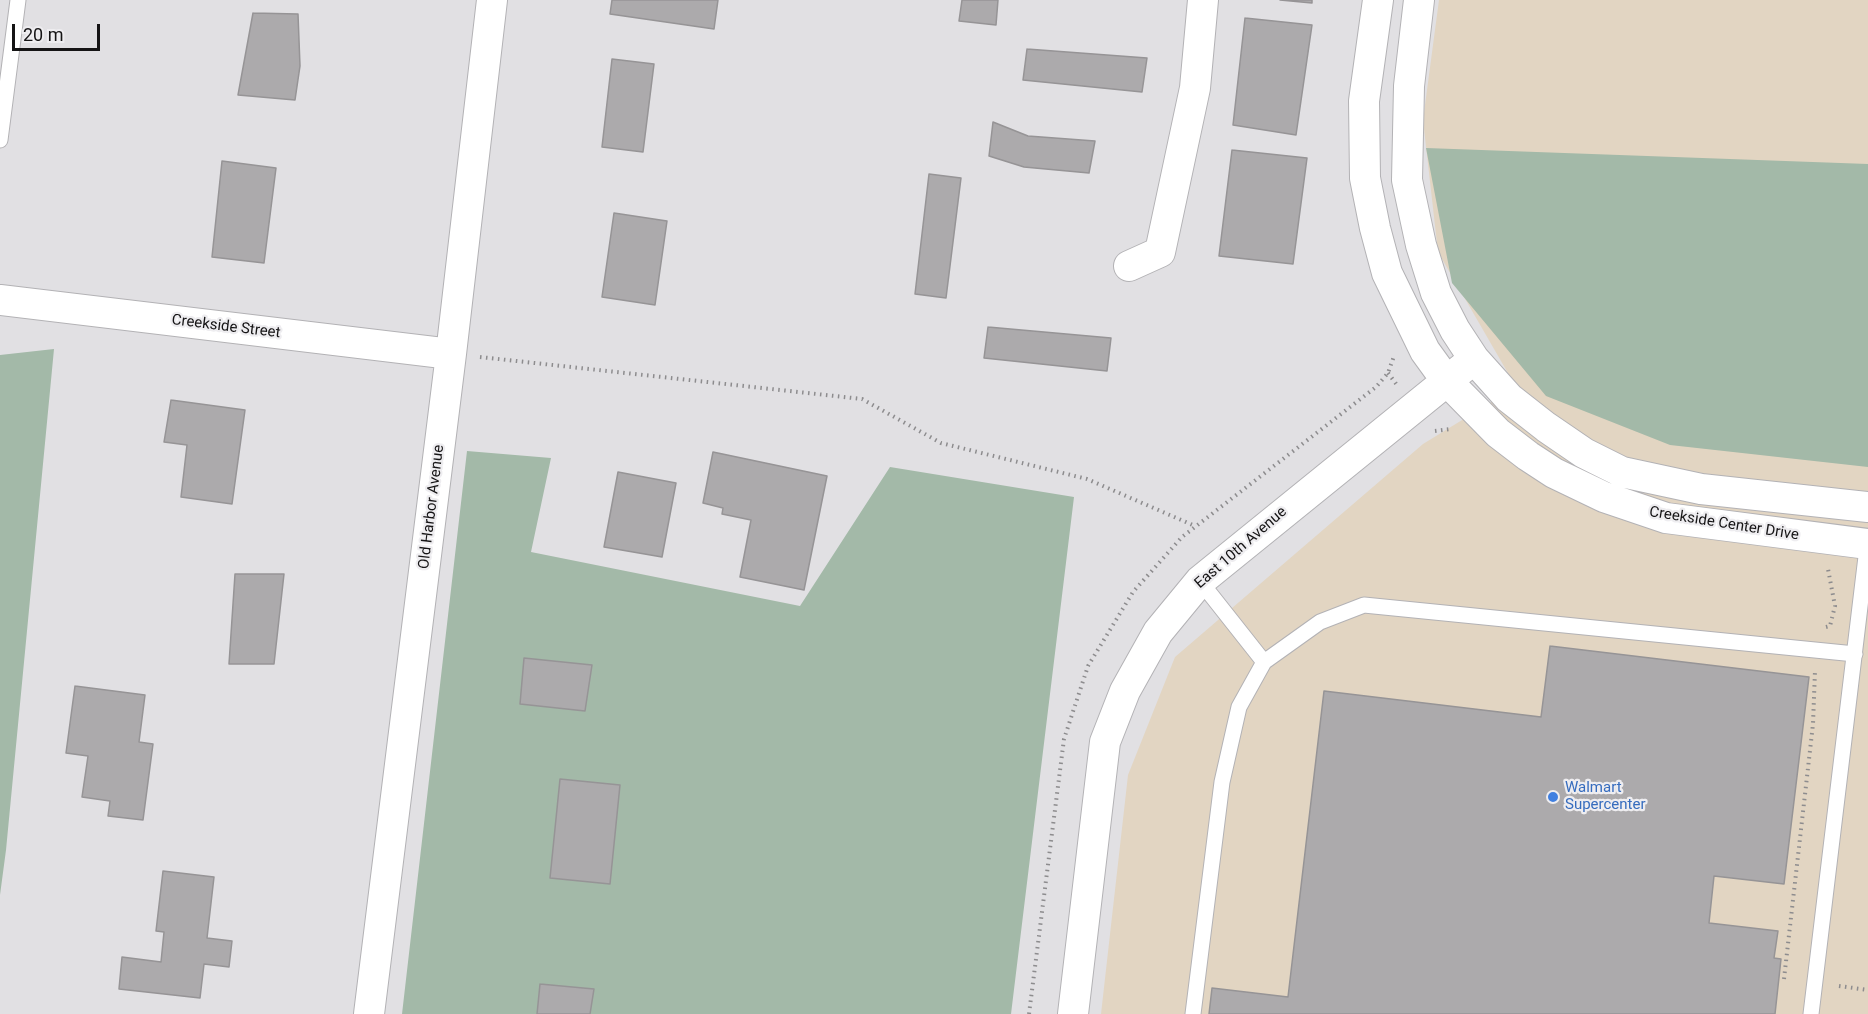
<!DOCTYPE html>
<html>
<head>
<meta charset="utf-8">
<style>
	body { margin:0 }
	#map { position:relative; width:1868px; height:1014px; overflow:hidden; background:#e1e0e3; font-family:Roboto,sans-serif }
	canvas { display:block }
	.scale { position:absolute; left:12px; top:24px; width:88px; height:27px; box-sizing:border-box; border:3px solid #151415; border-top:0; padding-left:8px; font-size:18px; line-height:21px; white-space:nowrap; color:#151415; -webkit-text-stroke:4px #eeedf0; paint-order:stroke }
</style>
</head>
<body>
<div id="map">
<canvas width="1868" height="1014"></canvas>
<div class="scale">20 m</div>
</div>
<script>
const c = document.querySelector('canvas').getContext('2d');
c.lineJoin = 'round';
function fill(path, color) { c.fillStyle = color; c.fill(path, 'evenodd'); }
const poly = rows => new Path2D(rows.map(r => 'M' + r).join(''));
function stroke(path, color, width, dash) { c.strokeStyle = color; c.lineWidth = width; c.lineCap = dash ? 'butt' : 'round'; c.setLineDash(dash || []); c.stroke(path); }
function write(font, color, halo, rows, align = 'center') {
  c.font = font + ' Roboto,sans-serif'; c.lineWidth = 4.5; c.setLineDash([]); c.textBaseline = 'middle'; c.strokeStyle = halo; c.fillStyle = color; for (const [text, x, y, turn = 0] of rows) {
    c.save(); c.translate(x, y); c.rotate((+turn || 0) * Math.PI / 180); c.textAlign = isNaN(turn) ? turn : align; if (halo) c.strokeText(text, 0, 0); c.fillText(text, 0, 0); c.restore();
  }
}
fill(poly([
	[1439,0,1868,0,1868,1014,1101,1014,1128,775,1175,657,1423,444,1516,387,1438,252,1423,120]
]), '#e2d5c2');
fill(poly([
	[1426,148,1868,164,1868,467,1670,445,1546,396,1452,283],
	[54,349,6,850,0,895,0,355],
	[467,451,551,458,531,552,800,606,890,467,1074,497,1011,1014,402,1014]
]), '#a3b9a8');
const building = poly([
	[612,0,718,0,714,29,610,14,612,0],
	[962,0,998,0,996,25,959,21,962,0],
	[1280,0,1312,0,1312,3,1280,0],
	[253,13,298,14,300,66,295,100,238,95,253,13],
	[1245,18,1312,25,1296,135,1233,125,1245,18],
	[1027,49,1147,58,1142,92,1023,80,1027,49],
	[612,59,654,64,643,152,602,147,612,59],
	[993,122,1028,136,1095,141,1089,173,1024,167,989,156,993,122],
	[1232,150,1307,158,1293,264,1219,256,1232,150],
	[222,161,276,168,264,263,212,257,222,161],
	[929,174,961,178,946,298,915,294,929,174],
	[614,213,667,221,655,305,602,297,614,213],
	[988,327,1111,338,1107,371,984,358,988,327],
	[171,400,245,410,232,504,181,497,187,445,164,442,171,400],
	[713,452,827,476,804,590,740,577,751,520,722,514,723,508,703,503,713,452],
	[618,472,676,483,662,557,604,547,618,472],
	[235,574,284,574,274,664,229,664,235,574],
	[1550,646,1809,677,1784,884,1714,876,1709,923,1778,931,1774,958,1781,959,1775,1014,1209,1014,1212,988,1288,997,1324,691,1541,717,1550,646],
	[524,658,592,665,585,711,520,704,524,658],
	[75,686,145,695,139,742,153,744,143,820,108,816,110,801,82,797,88,756,66,753,75,686],
	[560,779,620,785,610,884,550,878,560,779],
	[163,871,214,877,207,938,232,941,229,967,204,964,200,998,119,989,122,957,161,962,164,932,156,931,163,871],
	[540,984,594,989,590,1014,537,1014,540,984]
]);
fill(building, '#acaaac');
stroke(building, '#969496', 1.5);
const service = poly([
	[0,140,18,0],
	[1200,581,1264,662],
	[1193,1014,1222,782,1239,707,1264,662,1320,622,1364,605,1855,654],
	[1811,1014,1868,540]
]);
const minor = poly([
	[1378,0,1364,101,1365,178,1375,228,1387,273,1425,351,1446,380,1498,433,1528,456,1554,473,1604,497,1666,518,1868,544],
	[1419,0,1409,86,1407,180,1421,245,1436,293,1455,330,1474,359,1509,398,1546,427,1584,453,1622,472,1701,489,1868,507],
	[1129,266,1160,252,1195,88,1203,0],
	[0,300,451,354],
	[369,1014,451,354,492,0],
	[1073,1014,1105,742,1125,691,1158,632,1200,581,1474,359]
]);
stroke(service, '#b3b2b5', 17);
stroke(minor, '#b3b2b5', 32);
stroke(poly([
	[480,357,862,399,941,443,1087,479,1195,526],
	[1388,373,1397,385],
	[1435,431,1451,429],
	[1826,627,1830,626,1835,606,1828,569],
	[1784,979,1813,724,1815,671],
	[1839,986,1868,990],
	[1029,1014,1064,739,1088,666,1133,592,1182,537,1376,387,1388,373,1394,356]
]), '#8d8c8e', 4, [1.5, 4.5]);
stroke(service, '#fff', 15);
stroke(minor, '#fff', 30);
for (const [x, y, r, color] of [
	[1553,797,6,"#3f7fe0"]
]) { const dot = new Path2D(); dot.arc(x, y, r, 0, 2 * Math.PI); c.fillStyle = color; c.fill(dot); stroke(dot, '#eeedf0', 2); }
write('15px', '#151415', '#eeedf0', [
	["Creekside Street",226,327,7],
	["Old Harbor Avenue",432,507,-83],
	["Creekside Center Drive",1724,524,9],
	["East 10th Avenue",1241,548,-41]
]);
write('15px', '#366cbe', '#eeedf0', [
	["Walmart",1565,788],
	["Supercenter",1565,805]
], 'left');
</script>
</body>
</html>
